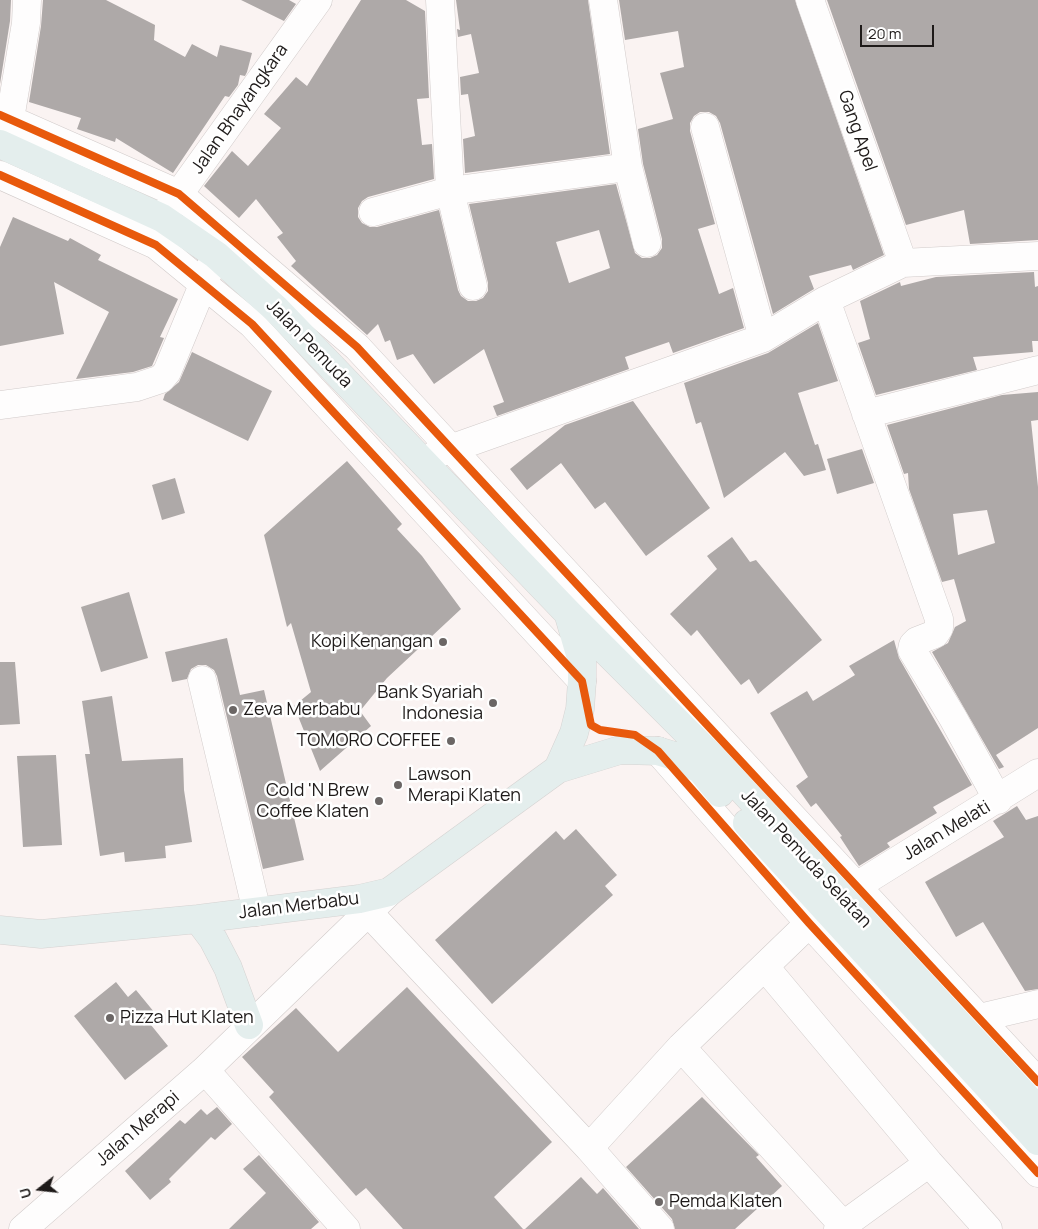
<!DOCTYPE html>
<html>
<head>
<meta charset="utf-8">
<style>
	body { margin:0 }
	#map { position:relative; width:1038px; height:1229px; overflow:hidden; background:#faf3f2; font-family:Manrope,sans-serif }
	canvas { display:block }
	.north { position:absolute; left:15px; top:1164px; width:50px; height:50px; -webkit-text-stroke:4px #fff; paint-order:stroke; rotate:254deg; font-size:14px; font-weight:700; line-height:20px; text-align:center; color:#1e1a19 }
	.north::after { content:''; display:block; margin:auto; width:18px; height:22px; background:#1e1a19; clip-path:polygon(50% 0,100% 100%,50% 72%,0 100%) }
	.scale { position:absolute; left:860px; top:25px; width:74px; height:22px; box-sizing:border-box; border:2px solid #1e1a19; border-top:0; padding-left:6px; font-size:15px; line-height:18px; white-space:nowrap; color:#1e1a19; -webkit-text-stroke:4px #fff; paint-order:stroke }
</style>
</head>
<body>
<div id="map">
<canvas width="1038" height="1229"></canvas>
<div class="north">U</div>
<div class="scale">20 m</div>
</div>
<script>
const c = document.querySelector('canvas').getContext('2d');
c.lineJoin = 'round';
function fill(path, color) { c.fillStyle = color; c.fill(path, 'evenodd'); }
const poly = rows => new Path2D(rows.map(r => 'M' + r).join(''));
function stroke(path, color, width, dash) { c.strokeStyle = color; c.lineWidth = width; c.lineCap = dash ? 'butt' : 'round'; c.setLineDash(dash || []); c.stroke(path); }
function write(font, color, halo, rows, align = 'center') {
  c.font = font + ' Manrope,sans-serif'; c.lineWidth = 5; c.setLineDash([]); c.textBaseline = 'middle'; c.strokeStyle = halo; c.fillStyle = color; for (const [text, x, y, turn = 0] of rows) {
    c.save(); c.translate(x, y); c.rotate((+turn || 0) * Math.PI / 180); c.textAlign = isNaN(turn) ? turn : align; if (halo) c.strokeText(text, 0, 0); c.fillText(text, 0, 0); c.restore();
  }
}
fill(poly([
	[0,0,11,0,10,21,0,84],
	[43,0,106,0,155,25,154,40,185,57,192,44,217,57,220,45,252,53,247,72,245,76,240,75,238,85,229,97,225,96,173,173,116,138,115,142,77,129,81,118,29,102,41,26],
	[241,0,289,0,296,4,284,21],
	[361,0,406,0,425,11,429,98,417,99,422,145,432,144,434,179,368,197,362,201,358,208,358,217,362,223,370,227,377,227,439,210,458,290,461,296,468,301,476,301,483,298,488,291,488,283,469,204,616,184,635,253,642,258,650,258,657,255,662,248,662,239,643,164,638,129,673,119,660,73,684,67,678,31,625,40,619,0,795,0,884,255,853,270,851,265,809,276,814,289,773,314,720,123,716,116,709,112,700,112,694,116,690,123,690,131,715,224,698,229,719,294,733,288,744,328,673,353,669,342,625,357,629,369,497,416,493,406,504,402,484,349,434,384,413,354,397,360,390,340,385,342,378,324,367,335,291,266,296,261,277,237,283,233,256,199,239,218,204,186,232,151,248,166,281,128,264,114,296,77,307,86],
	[599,230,610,268,569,283,556,242],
	[456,0,588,0,610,154,465,173,463,139,475,136,468,94,461,95,460,77,479,73,471,34,458,37,457,29,460,30],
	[827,0,1038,0,1038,240,970,244,964,210,906,225],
	[13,217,68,241,70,238,101,255,98,260,178,299,160,337,164,338,152,366,133,372,76,379,109,312,54,282,64,334,0,346,0,247],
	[1034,272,1035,287,1038,286,1038,341,1032,341,1033,352,973,357,977,370,876,395,858,343,870,339,860,301,900,282,901,286,936,277],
	[818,323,838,381,798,393,815,445,818,444,826,470,804,476,785,452,724,498,701,422,696,424,684,383,768,353],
	[192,352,272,391,248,441,163,400,165,394,179,382],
	[1038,392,1038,420,1031,421,1038,487,1038,728,996,755,1004,767,999,769,932,652,948,643,955,627,966,621,954,579,942,582,909,489,908,473,904,474,887,425,1002,395],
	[987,510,995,543,958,555,953,514],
	[633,401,710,508,646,556,605,502,595,509,561,463,527,490,510,469,565,425],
	[862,449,874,483,837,494,827,459],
	[347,461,402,524,397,529,422,556,461,609,387,678,360,711,371,726,320,771,294,706,311,692,291,623,287,627,264,535],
	[175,478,185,513,162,520,152,485],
	[732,537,750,562,756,560,822,640,758,694,749,679,741,685,697,630,691,636,670,614,717,569,707,556],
	[129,592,148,658,101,672,81,607],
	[227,638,240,695,264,690,304,860,263,869,217,676,214,670,206,665,198,665,191,669,187,679,172,682,165,652],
	[894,640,899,658,972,785,933,807,937,813,887,843,890,847,859,866,840,837,842,836,816,803,811,807,796,786,808,777,770,713,807,691,813,701,855,675,849,666],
	[0,662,15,662,20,724,0,725],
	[112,696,122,761,183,758,184,790,192,842,165,846,166,858,125,862,124,852,100,856,85,754,90,754,82,701],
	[56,755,62,845,23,847,17,756],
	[1017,806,1026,820,1038,816,1038,989,1025,991,983,922,956,937,925,882,1004,837,993,821],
	[576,829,617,875,605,886,613,895,492,1004,435,940,556,831,564,840],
	[116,982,128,997,136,990,159,1018,151,1025,168,1046,125,1080,74,1016],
	[407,987,552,1142,494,1197,523,1229,403,1229,366,1188,356,1196,269,1097,274,1092,242,1057,296,1008,338,1052],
	[702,1097,759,1155,756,1157,782,1186,735,1229,675,1229,672,1219,626,1167],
	[217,1107,232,1124,215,1140,211,1137,169,1179,171,1182,150,1200,125,1171,180,1120,185,1124,201,1109,207,1115],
	[259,1155,319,1222,311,1229,229,1229,266,1193,243,1169],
	[581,1177,597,1194,603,1188,639,1229,525,1229]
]), '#aea9a8');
const minor = poly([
	[440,0,450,191,473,286],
	[603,0,628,167,647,243],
	[810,0,903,263],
	[0,115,179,194,357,347,1038,1082],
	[705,127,763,338],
	[7,137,26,23,27,0],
	[0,175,156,245,252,324,582,681],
	[169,208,318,0],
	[373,212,450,191,628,167],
	[826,300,903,263,1038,256],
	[0,405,137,387,161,379,167,372,210,268],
	[866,414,1038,370],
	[436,454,763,338,826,300,939,619,939,628,935,634,917,641,913,645,912,650,953,718,998,800],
	[202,680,257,912],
	[658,751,809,923,1038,1173],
	[368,912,589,1148],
	[765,967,929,1163,988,1229],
	[979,1018,1038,1004],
	[681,1047,843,1225],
	[205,1070,346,1229],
	[23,1229,205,1070,389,892],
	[660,1229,589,1148,681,1047,824,909,855,887,1038,773],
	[838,1229,929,1163]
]);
const major = poly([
	[0,144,162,218,216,255,276,309,568,613,711,756,1038,1110],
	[558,769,574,733,580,709,582,681,582,661,569,616],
	[747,823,1038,1141],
	[198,919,213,939,228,968,249,1025],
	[0,930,41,934,198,919,359,899,389,892,558,769,620,750,658,751,681,758,701,770,720,793]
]);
stroke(minor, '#d1cbca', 29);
stroke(major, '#d5d2d1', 29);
stroke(minor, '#fefdfd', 28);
stroke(major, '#e4eeed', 28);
stroke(poly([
	[0,115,179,194,357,347,1038,1082],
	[0,175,156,245,252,324,582,681,591,725,600,730,635,735,658,751,809,923,1038,1173]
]), '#e8590c', 8);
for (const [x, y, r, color] of [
	[443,642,5,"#6b6665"],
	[493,703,5,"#6b6665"],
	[233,710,5,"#6b6665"],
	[451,741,5,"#6b6665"],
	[398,785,5,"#6b6665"],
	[379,801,5,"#6b6665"],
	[110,1018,5,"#6b6665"],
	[659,1202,5,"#6b6665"]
]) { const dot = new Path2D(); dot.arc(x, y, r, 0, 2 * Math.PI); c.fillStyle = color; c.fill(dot); stroke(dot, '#fff', 2); }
write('18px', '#1e1a19', '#fff', [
	["Jalan Bhayangkara",240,109,-55],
	["Gang Apel",857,131,71],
	["Jalan Pemuda",309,344,46],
	["Jalan Melati",947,831,-31],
	["Jalan Pemuda Selatan",806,859,47],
	["Jalan Merbabu",299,906,-7],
	["Jalan Merapi",138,1129,-41]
]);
write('18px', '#1e1a19', '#fff', [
	["Kopi Kenangan",433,642],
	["Bank Syariah",483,693],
	["Indonesia",483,714],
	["Zeva Merbabu",243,710,"left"],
	["TOMORO COFFEE",441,741],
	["Lawson",408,775,"left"],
	["Merapi Klaten",408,796,"left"],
	["Cold 'N Brew",369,791],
	["Coffee Klaten",369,812],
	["Pizza Hut Klaten",120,1018,"left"],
	["Pemda Klaten",669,1202,"left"]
], 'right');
</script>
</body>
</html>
